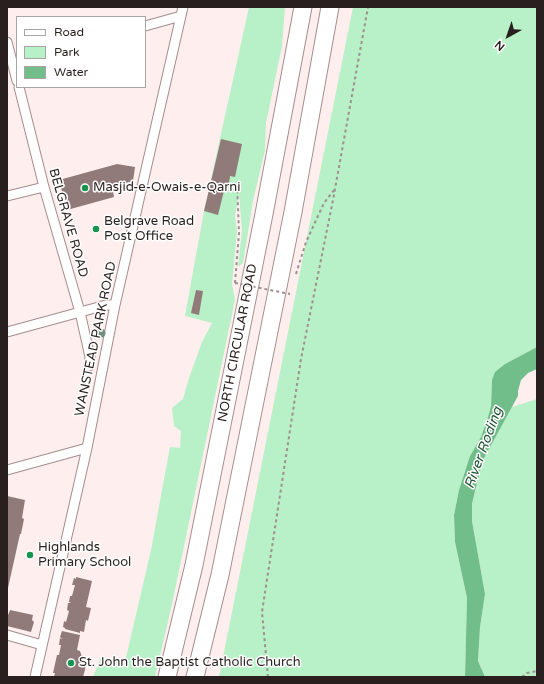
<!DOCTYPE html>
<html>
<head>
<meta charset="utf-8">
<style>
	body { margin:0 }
	#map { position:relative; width:544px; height:684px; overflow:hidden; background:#feefee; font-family:"Varela Round",sans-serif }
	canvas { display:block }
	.frame { position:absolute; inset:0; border:8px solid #281f1e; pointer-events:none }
	.legend { position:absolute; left:16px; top:16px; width:130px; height:72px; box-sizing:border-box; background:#fff; border:1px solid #a9a5a5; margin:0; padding:5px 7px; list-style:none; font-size:12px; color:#281f1e }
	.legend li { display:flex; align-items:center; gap:8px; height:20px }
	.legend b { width:20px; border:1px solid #a9a5a5 }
	.north { position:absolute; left:488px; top:16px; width:40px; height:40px; -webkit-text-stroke:3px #fff; paint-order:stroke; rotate:220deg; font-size:11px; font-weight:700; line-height:16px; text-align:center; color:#281f1e }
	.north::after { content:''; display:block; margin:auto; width:14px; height:18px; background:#281f1e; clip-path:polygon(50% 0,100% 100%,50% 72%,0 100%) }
</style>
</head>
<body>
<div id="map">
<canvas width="544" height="684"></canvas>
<div class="frame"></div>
<ul class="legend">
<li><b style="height:5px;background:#fff"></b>Road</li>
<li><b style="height:11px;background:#b8f0c7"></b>Park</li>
<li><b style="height:11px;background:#72be8a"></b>Water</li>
</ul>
<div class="north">N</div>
</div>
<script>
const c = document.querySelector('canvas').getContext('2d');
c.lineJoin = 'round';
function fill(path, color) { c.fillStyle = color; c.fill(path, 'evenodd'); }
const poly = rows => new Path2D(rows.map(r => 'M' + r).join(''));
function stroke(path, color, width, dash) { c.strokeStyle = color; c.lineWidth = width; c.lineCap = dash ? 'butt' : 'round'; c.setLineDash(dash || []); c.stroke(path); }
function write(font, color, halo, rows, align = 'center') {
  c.font = font + ' "Varela Round",sans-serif'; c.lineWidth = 3; c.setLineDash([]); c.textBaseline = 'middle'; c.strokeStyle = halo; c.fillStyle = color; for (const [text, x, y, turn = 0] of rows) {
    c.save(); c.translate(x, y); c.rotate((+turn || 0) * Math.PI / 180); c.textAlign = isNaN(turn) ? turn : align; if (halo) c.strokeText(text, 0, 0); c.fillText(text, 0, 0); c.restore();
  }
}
fill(poly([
	[249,7,285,7,282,46,266,123,265,150,253,201,243,263,238,267,242,230,239,194,235,216,237,232,232,284,235,300,171,609,155,677,93,677,101,657,125,662,151,550,170,447,180,448,181,431,174,426,172,408,183,399,189,378,202,342,212,323,185,316,204,211],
	[353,7,537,7,537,347,505,364,492,380,491,406,488,417,481,437,470,456,459,490,454,515,455,542,467,598,465,677,219,677],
	[537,399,537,677,485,677,478,661,480,627,485,594,472,521,472,504,483,460,512,407]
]), '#b8f0c7');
fill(poly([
	[537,347,537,369,528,373,521,380,518,391,518,396,483,460,476,487,472,504,472,521,485,594,480,627,478,661,485,677,465,677,467,598,455,542,454,515,459,490,470,456,481,437,488,417,491,406,492,380,495,372,505,364]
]), '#72be8a');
fill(poly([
	[221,139,242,144,235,177,230,176,229,184,226,183,218,215,204,211],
	[117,164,135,167,133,181,112,187,114,197,67,210,59,180],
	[196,290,203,291,199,315,191,313],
	[7,496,25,500,22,518,24,519,21,534,20,534,8,588],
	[76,577,92,581,86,607,91,608,88,621,86,620,84,632,80,631,80,633,65,629,65,628,63,627,64,621,66,622,69,611,67,610,68,603,71,603,69,602,70,596,72,596,75,585,72,585,74,578,76,579],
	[10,610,33,615,32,620,34,622,31,632,7,626,7,615,8,615],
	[62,631,80,635,77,650,80,651,83,660,86,659,85,670,83,677,54,677,55,673,53,673,57,655,59,655,61,645,59,645,60,638,63,639,60,637]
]), '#917b7a');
const street = poly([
	[145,26,181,16],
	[7,42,17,81],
	[19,87,44,187,80,312,90,357,89,366],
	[7,196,44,187],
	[7,332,106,305,115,305],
	[7,470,87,448],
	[7,635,42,645],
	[35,677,87,448,115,305,183,7]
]);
const highway = poly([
	[167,677,194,565,264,214,303,7],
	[195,677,220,575,293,212,330,7]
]);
stroke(street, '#a48d8c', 11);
stroke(highway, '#a48d8c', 19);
stroke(poly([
	[296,274,306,242,324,203,334,190],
	[235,283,239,233,237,181],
	[268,677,262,612,301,359,333,200,368,7],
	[522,677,527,673,537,671]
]), '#9d9190', 2, [3, 3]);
stroke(street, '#fff', 9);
stroke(highway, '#fff', 17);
stroke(poly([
	[235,283,290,294]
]), '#9d9190', 2, [3, 3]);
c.fillStyle = '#738f7c';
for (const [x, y] of [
	[101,333]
]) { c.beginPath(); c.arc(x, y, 4.5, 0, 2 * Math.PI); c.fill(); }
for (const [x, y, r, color] of [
	[85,188,4,"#189451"],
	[96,229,4,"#189451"],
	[30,555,4,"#189451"],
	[71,663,4,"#189451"]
]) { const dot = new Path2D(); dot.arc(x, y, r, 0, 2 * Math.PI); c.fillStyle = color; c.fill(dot); stroke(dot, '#fff', 1.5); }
write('13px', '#281f1e', '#fff', [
	["Masjid-e-Owais-e-Qarni",93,188],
	["Belgrave Road",104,222],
	["Post Office",104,237],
	["Highlands",38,548],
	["Primary School",38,563],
	["St. John the Baptist Catholic Church",79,663]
], 'left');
write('13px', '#281f1e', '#fff', [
	["BELGRAVE ROAD",68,223,74],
	["WANSTEAD PARK ROAD",96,339,-78],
	["NORTH CIRCULAR ROAD",238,343,-79]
]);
write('italic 14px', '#1f5633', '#fff', [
	["River Roding",484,448,-70]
]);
</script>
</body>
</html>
